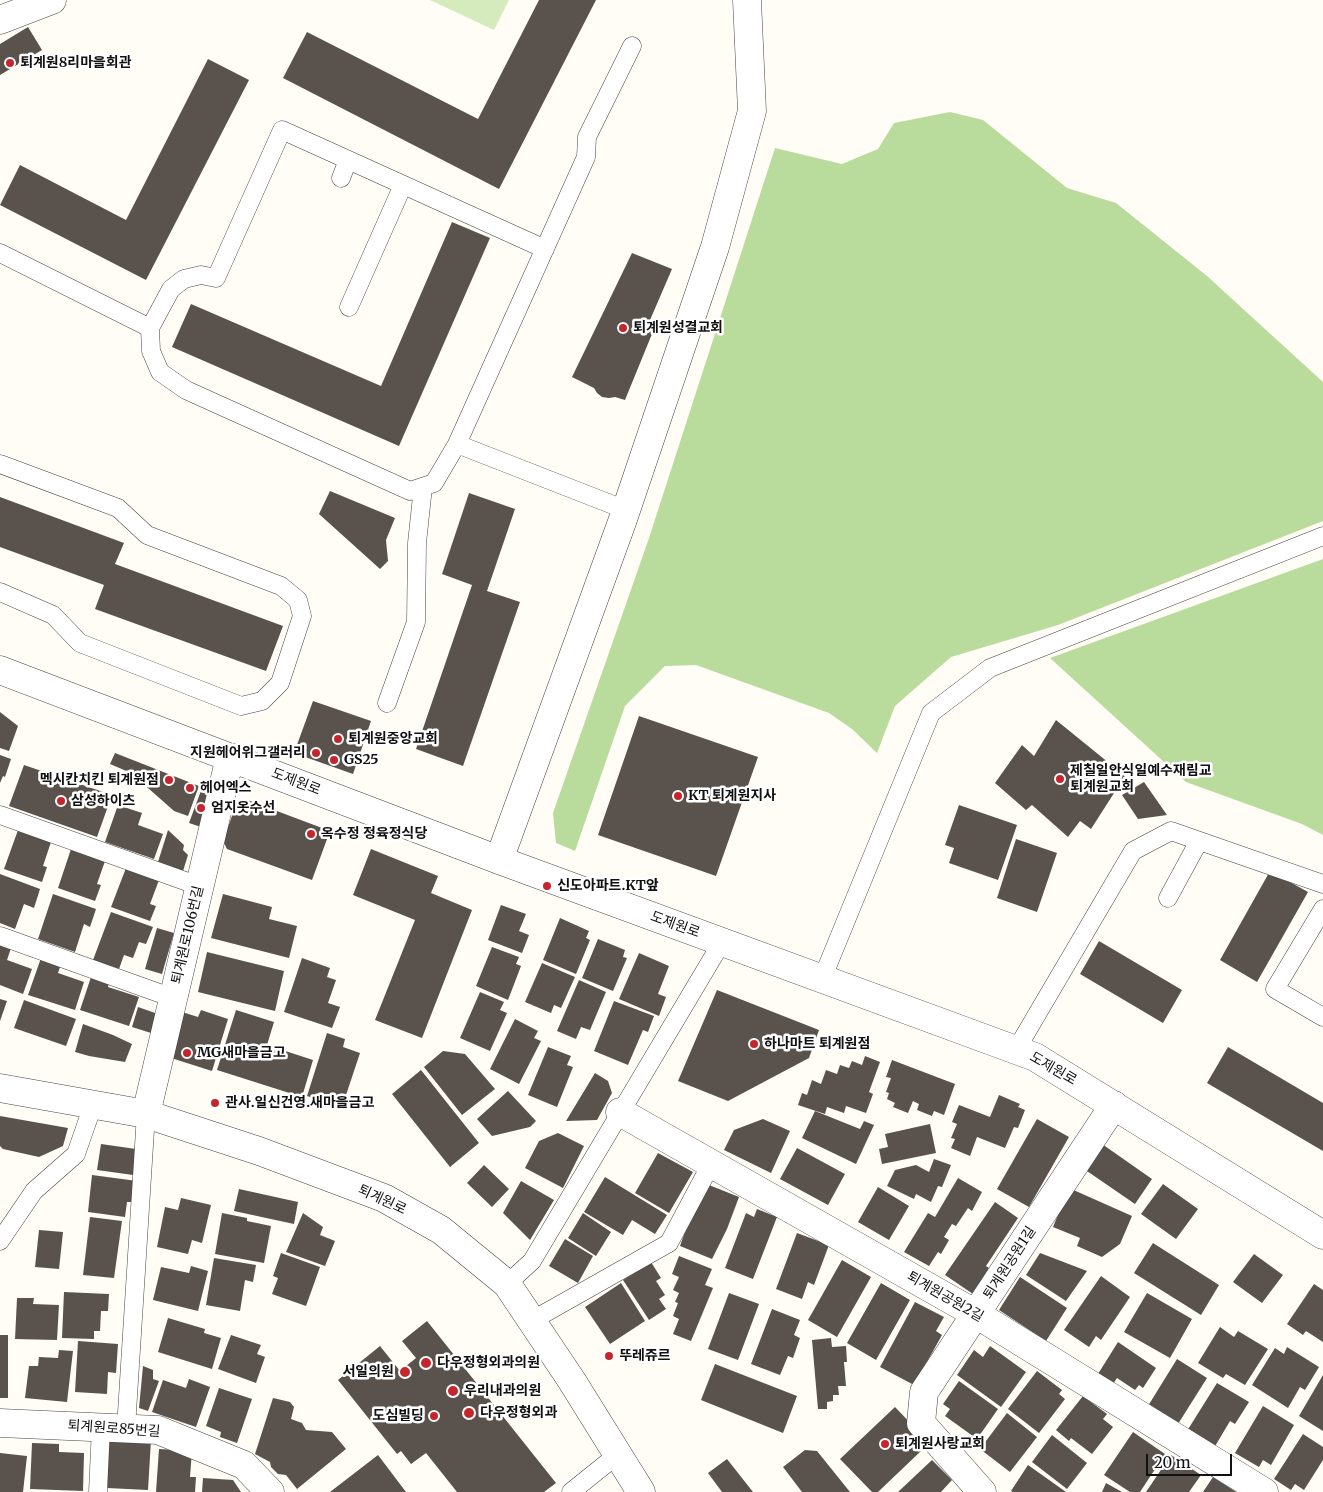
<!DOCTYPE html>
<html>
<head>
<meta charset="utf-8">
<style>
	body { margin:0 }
	#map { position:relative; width:1323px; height:1492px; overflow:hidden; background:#fffdf5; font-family:Merriweather,serif }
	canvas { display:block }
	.scale { position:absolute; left:1146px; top:1454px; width:86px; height:22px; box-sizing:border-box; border:2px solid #111; border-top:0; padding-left:6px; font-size:15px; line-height:18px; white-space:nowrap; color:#111; -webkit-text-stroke:4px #fff; paint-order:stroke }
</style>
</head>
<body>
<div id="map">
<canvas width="1323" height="1492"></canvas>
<div class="scale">20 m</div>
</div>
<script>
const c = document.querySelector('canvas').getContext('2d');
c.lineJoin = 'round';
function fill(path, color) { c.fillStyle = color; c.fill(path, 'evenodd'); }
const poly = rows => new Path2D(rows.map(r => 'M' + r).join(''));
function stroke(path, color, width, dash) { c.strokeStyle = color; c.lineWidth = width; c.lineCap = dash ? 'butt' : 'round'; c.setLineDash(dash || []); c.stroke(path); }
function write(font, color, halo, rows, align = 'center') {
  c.font = font + ' Merriweather,"Noto Sans KR",serif'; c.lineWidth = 5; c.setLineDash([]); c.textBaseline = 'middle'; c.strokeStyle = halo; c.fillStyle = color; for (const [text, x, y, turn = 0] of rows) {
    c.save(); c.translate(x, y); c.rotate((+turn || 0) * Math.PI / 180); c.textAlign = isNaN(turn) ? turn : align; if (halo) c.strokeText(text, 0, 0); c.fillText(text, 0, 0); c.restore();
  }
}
fill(poly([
	[430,0,509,0,494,30]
]), '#d5ebbd');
fill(poly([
	[950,112,983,120,1067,188,1116,203,1207,276,1323,382,1323,521,1058,625,951,657,895,706,877,753,852,729,829,713,696,665,665,666,625,706,575,851,556,843,553,813,649,538,775,148,842,164,878,149,894,123],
	[1323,559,1323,835,1302,824,1186,782,1050,658]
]), '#b9dc9c');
fill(poly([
	[539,0,596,0,499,189,283,78,307,32,478,119],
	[28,27,42,50,0,75,0,44],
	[208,59,249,80,146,280,0,205,20,165,126,220],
	[452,222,490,238,399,446,172,347,191,304,381,386],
	[632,253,672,269,647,327,654,329,625,400,615,397,609,398,602,397,597,393,594,388,572,377],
	[330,491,395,518,386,540,388,561,380,569,319,514],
	[469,493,515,509,487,591,520,602,463,766,416,749,472,585,442,574],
	[0,497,124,543,115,564,283,626,266,671,95,609,104,585,0,547],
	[313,701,371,721,353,774,294,753],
	[0,712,18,726,9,751,0,748],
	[639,716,758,757,716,876,598,835],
	[1056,720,1125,776,1091,829,1080,821,1068,837,1032,805,1026,810,995,783,1022,745,1034,756],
	[115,753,199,786,188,816,174,811,131,773,110,764],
	[0,755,11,759,5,777,3,776,0,783],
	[24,765,112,795,97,837,9,806],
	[1144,782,1167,815,1138,819,1122,795],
	[202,788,213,792,201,827,189,823],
	[245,799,330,831,312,880,227,849,223,841,237,802],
	[118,805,142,813,138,825,163,834,154,859,105,842],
	[959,805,1017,825,998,880,949,863,954,848,945,845],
	[18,830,51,842,43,866,47,867,42,882,4,869],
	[168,830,184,845,183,850,188,855,183,871,158,862],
	[1016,839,1057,853,1037,912,997,898],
	[71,849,105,861,97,884,101,885,95,901,58,888],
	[371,849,438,876,431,893,472,910,422,1038,375,1020,415,920,353,895],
	[126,868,159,880,150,904,156,906,150,921,111,907],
	[1270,871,1308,892,1257,982,1220,960],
	[0,874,40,889,34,908,24,904,15,929,0,923],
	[53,894,96,909,90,927,84,924,75,952,38,939],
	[223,894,272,907,269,919,297,926,289,958,211,938],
	[501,905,526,914,519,931,529,935,522,953,488,940],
	[111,912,153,927,146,944,139,942,133,958,124,955,119,969,93,960],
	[560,918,589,931,586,938,590,940,576,974,543,960],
	[157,928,174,933,162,974,145,969],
	[598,939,625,950,623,957,627,958,613,991,582,978],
	[1099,941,1182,990,1163,1023,1080,974],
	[0,944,11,948,7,960,32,969,23,994,0,985],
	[492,947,519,957,516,964,521,966,508,1000,476,986],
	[207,952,284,971,275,1011,198,992],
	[639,953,669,966,658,994,666,997,659,1016,619,999],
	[41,958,61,964,58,973,84,982,75,1010,28,995],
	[302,958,330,968,327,977,336,980,328,1003,340,1007,332,1028,284,1012],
	[542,963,575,977,561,1008,554,1005,551,1013,525,1002],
	[91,977,109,983,108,987,139,997,129,1026,80,1010],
	[579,980,606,992,590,1030,581,1027,576,1039,557,1031],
	[717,990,819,1030,809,1058,728,1101,678,1081],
	[480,992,504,1002,500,1010,507,1013,490,1051,460,1038],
	[0,999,7,1001,0,1021],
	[24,1000,76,1019,66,1046,14,1028],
	[614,1001,654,1016,648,1032,643,1030,628,1065,594,1051],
	[138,1007,158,1014,151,1033,132,1027],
	[201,1010,228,1019,212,1071,168,1057,182,1012,198,1017],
	[236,1010,274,1022,267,1045,313,1060,302,1097,217,1070],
	[515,1019,538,1031,534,1038,541,1041,519,1084,490,1069],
	[83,1024,113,1035,132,1044,125,1062,89,1056,75,1052],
	[327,1033,345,1039,343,1047,360,1053,342,1107,307,1096],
	[548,1047,571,1056,567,1065,573,1067,557,1107,528,1095],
	[1228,1047,1323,1103,1323,1151,1207,1083],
	[443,1051,465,1054,495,1089,462,1115,424,1067],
	[865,1056,880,1062,869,1092,873,1094,866,1113,846,1106,844,1113,827,1107,825,1114,798,1105,802,1093,807,1095,812,1080,821,1084,826,1070,837,1074,840,1065,849,1068,852,1061,862,1065],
	[892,1060,955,1084,944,1115,934,1111,932,1116,917,1110,919,1104,913,1101,908,1113,893,1107,895,1103,887,1099,889,1093,886,1092,891,1078,886,1077],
	[421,1070,479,1143,450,1167,392,1094],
	[595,1073,608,1081,612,1093,597,1120,566,1121],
	[508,1091,536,1121,530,1127,492,1136,477,1119],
	[999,1095,1020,1104,1018,1107,1025,1110,1018,1128,1014,1127,1005,1148,977,1137,970,1156,951,1148,955,1139,951,1138,957,1124,952,1122,959,1105,990,1117],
	[815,1111,860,1129,864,1121,874,1125,856,1164,802,1138],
	[0,1116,68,1128,63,1146,39,1157,3,1149,0,1146],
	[763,1119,790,1131,771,1173,724,1150,734,1130],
	[1037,1119,1069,1137,1029,1207,997,1189],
	[930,1124,936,1153,882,1164,879,1149,888,1147,885,1134],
	[558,1133,584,1146,563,1188,525,1168,539,1141],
	[101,1144,136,1149,133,1175,97,1170],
	[1102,1144,1152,1179,1135,1204,1084,1169],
	[797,1148,845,1174,828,1205,780,1179],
	[658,1153,693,1172,669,1213,635,1193],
	[934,1159,951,1165,942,1187,938,1186,931,1202,916,1194,914,1199,887,1186,895,1170,916,1165,929,1172],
	[484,1165,509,1189,492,1207,467,1183],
	[92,1175,137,1181,134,1202,127,1202,125,1217,88,1212],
	[605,1177,667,1215,655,1234,632,1220,623,1235,584,1212],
	[958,1178,982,1192,972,1211,968,1208,956,1226,952,1224,944,1237,949,1240,941,1254,938,1252,929,1266,904,1252,928,1213,935,1217],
	[521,1181,554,1200,530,1240,503,1213],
	[1163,1184,1198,1209,1176,1239,1141,1214],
	[709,1185,739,1197,727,1229,712,1259,680,1246,692,1212],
	[878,1187,909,1206,889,1240,858,1222],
	[1069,1188,1132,1216,1120,1244,1102,1257,1077,1246,1080,1238,1053,1227],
	[239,1189,298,1202,294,1224,234,1211],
	[181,1198,211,1205,202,1243,192,1240,188,1254,157,1247,165,1207,178,1210],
	[995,1202,1018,1218,986,1266,989,1268,973,1294,945,1275],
	[757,1209,777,1217,753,1279,725,1268,746,1213,754,1217],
	[222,1213,247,1218,247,1221,271,1226,264,1263,215,1254],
	[303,1213,323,1227,320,1235,335,1241,325,1266,286,1252],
	[583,1213,611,1232,596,1256,568,1238],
	[90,1217,122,1221,114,1278,83,1275],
	[39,1230,63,1232,59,1269,35,1267],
	[797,1233,829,1245,814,1285,808,1282,802,1299,776,1289],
	[565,1239,593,1256,578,1283,549,1266],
	[1153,1243,1219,1285,1201,1315,1134,1273],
	[281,1253,320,1267,306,1306,272,1294,278,1278,273,1276],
	[1040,1253,1087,1271,1066,1301,1026,1275],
	[1254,1254,1283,1275,1262,1303,1233,1282],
	[679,1256,712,1269,705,1285,713,1288,691,1341,673,1334,679,1319,673,1316,678,1303,675,1302,679,1293,673,1290,679,1277,672,1274],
	[214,1258,256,1265,253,1282,245,1280,240,1311,206,1305],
	[842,1260,871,1277,837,1337,808,1320],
	[651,1262,661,1278,656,1281,665,1295,659,1299,666,1309,649,1320,623,1280],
	[191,1266,208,1271,198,1311,153,1300,161,1267,189,1273],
	[1101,1276,1130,1297,1101,1340,1096,1336,1089,1347,1064,1330],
	[1020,1277,1067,1308,1046,1341,999,1310],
	[621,1283,645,1321,610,1344,585,1307],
	[881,1283,910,1300,876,1360,847,1343],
	[1314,1284,1323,1290,1323,1342,1306,1331,1303,1335,1287,1324],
	[64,1292,109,1294,108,1311,101,1311,100,1331,94,1331,94,1339,62,1338],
	[729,1293,759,1304,738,1360,708,1349],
	[1147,1293,1192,1319,1170,1358,1124,1332],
	[17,1298,34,1298,33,1304,59,1305,57,1340,15,1339],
	[915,1302,944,1317,936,1331,942,1335,914,1385,880,1367],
	[772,1309,800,1320,794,1335,800,1338,793,1358,788,1356,780,1375,751,1364],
	[168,1318,205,1329,204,1333,221,1338,212,1369,158,1352],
	[427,1321,556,1483,544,1492,457,1492,426,1453,411,1464,401,1451,397,1454,338,1380,380,1346,400,1371,416,1358,402,1341],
	[1220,1327,1234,1337,1238,1331,1268,1349,1245,1385,1226,1374,1223,1378,1198,1363],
	[0,1335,8,1335,8,1398,0,1398],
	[231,1335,261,1345,257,1354,265,1357,256,1383,218,1369],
	[831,1338,832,1347,846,1346,847,1362,844,1362,846,1386,838,1386,839,1395,833,1395,833,1401,827,1402,827,1409,818,1409,812,1340],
	[78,1341,118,1344,116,1373,108,1372,107,1394,75,1392],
	[1118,1342,1156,1368,1143,1388,1139,1385,1135,1390,1117,1378,1113,1384,1098,1374],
	[990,1346,1026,1372,1001,1407,957,1375,974,1350,983,1357],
	[1287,1347,1319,1367,1305,1390,1300,1387,1288,1408,1252,1385,1275,1348,1284,1354],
	[59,1350,73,1351,67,1402,25,1398,29,1366,38,1366,39,1357,58,1358],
	[1177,1359,1207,1378,1178,1424,1148,1406],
	[715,1364,797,1396,783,1433,701,1400],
	[143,1366,153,1370,153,1379,159,1381,148,1411,139,1408],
	[1037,1371,1062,1390,1059,1394,1065,1399,1039,1433,1008,1409],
	[1323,1375,1323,1431,1299,1416],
	[189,1379,210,1387,196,1427,152,1412,163,1380,186,1388],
	[959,1381,998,1409,977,1439,945,1416,950,1409,943,1404],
	[1217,1383,1249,1402,1235,1424,1230,1421,1214,1448,1187,1431],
	[219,1388,252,1399,237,1443,220,1437,221,1432,206,1426],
	[1083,1396,1107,1414,1103,1419,1113,1427,1092,1454,1071,1438,1069,1441,1056,1430],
	[273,1398,290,1402,294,1407,291,1419,302,1423,306,1430,332,1432,346,1449,297,1489,286,1475,278,1474,271,1467,270,1462,255,1454],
	[1263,1406,1294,1425,1271,1465,1263,1460,1259,1467,1235,1453],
	[895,1407,917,1430,909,1438,921,1451,878,1492,872,1492,840,1459],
	[1007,1413,1037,1437,1010,1472,980,1449],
	[1133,1432,1165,1454,1140,1492,1130,1492,1104,1475],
	[1303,1434,1323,1447,1323,1460,1304,1490,1295,1484,1291,1490,1274,1479],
	[1052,1435,1087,1463,1067,1489,1032,1462],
	[109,1438,151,1440,148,1490,107,1488],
	[32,1443,59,1444,59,1452,84,1453,83,1491,30,1489],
	[159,1449,192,1451,190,1477,196,1477,195,1492,156,1492],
	[805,1450,817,1451,850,1492,802,1492,783,1467],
	[0,1453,27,1456,23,1492,0,1492],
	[378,1455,406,1492,330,1492],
	[1171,1455,1201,1475,1189,1492,1146,1492],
	[727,1459,753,1492,722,1492,708,1473],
	[932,1460,952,1480,941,1492,898,1492],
	[1028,1465,1066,1492,1013,1492,1011,1491],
	[1213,1477,1236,1492,1203,1492],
	[203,1478,233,1480,241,1492,202,1492],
	[1106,1483,1122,1492,1102,1492]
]), '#5a524d');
const service = poly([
	[341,178,348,160],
	[0,253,150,328,151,351,160,372,186,390,410,491,434,483,457,444,626,510],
	[349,307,403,185],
	[150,328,171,289,184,279,201,275,216,278,282,130,545,249],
	[457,444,586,157,587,137,632,46],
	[0,464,118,508,147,535,281,586,298,600,302,616,280,683,262,701,241,706,80,643,53,615,0,592],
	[387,703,416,622,417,543,423,487],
	[0,815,199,886],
	[1168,898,1199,841],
	[1323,909,1275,989,1323,1017],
	[0,936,173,998],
	[822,979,931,713,990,668,1323,536],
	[1016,1050,1133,851,1171,831,1323,884],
	[0,1241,34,1191,76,1154,93,1105],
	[507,1284,532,1261,722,942],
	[531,1321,669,1243,711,1164],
	[126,1428,146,1114],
	[98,1492,101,1427],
	[571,1492,617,1455]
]);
const minor = poly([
	[0,20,52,0],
	[0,670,499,860,1035,1057,1323,1235],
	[499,860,622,522,715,247,752,111,747,0],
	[620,1112,976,1314,1264,1492],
	[146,1114,230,757],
	[0,1423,158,1430,244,1465,270,1492],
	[982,1492,921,1423,924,1392,1114,1105]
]);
const tertiary = poly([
	[0,1088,146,1114,259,1151,384,1198,441,1230,507,1284,572,1381,641,1492]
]);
stroke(service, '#444', 19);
stroke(minor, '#444', 29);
stroke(tertiary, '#444', 29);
stroke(service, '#fff', 18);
stroke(minor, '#fff', 28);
stroke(tertiary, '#fff', 28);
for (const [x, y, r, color] of [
	[10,63,5,"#c4262e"],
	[623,328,5,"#c4262e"],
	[338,739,5,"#c4262e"],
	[316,753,5,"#c4262e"],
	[334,760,5,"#c4262e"],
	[1060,779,5,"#c4262e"],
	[169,780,5,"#c4262e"],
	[190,788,5,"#c4262e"],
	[678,796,5,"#c4262e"],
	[61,801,5,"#c4262e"],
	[201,808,5,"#c4262e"],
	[311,834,5,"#c4262e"],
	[547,886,5,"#c4262e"],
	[754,1044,5,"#c4262e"],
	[187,1053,5,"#c4262e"],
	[215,1103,5,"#c4262e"],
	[609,1356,5,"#c4262e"],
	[426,1363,6,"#c4262e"],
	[405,1372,6,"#c4262e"],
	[453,1391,6,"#c4262e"],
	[469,1413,6,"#c4262e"],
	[434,1416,5,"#c4262e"],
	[885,1444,5,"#c4262e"]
]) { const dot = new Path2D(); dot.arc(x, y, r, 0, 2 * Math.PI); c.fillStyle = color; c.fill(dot); stroke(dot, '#fff', 2); }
write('bold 14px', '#111', '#fff', [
	["퇴계원8리마을회관",20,63],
	["퇴계원성결교회",633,328],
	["퇴계원중앙교회",348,739],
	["지원헤어위그갤러리",306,753,"right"],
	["GS25",344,760],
	["제칠일안식일예수재림교",1070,771],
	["퇴계원교회",1070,787],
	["멕시칸치킨 퇴계원점",159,780,"right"],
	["헤어엑스",200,788],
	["KT 퇴계원지사",688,796],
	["삼성하이츠",71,801],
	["엄지옷수선",211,808],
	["옥수정 정육정식당",321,834],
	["신도아파트.KT앞",557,886],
	["하나마트 퇴계원점",764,1044],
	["MG새마을금고",197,1053],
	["관사.일신건영.새마을금고",225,1103],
	["뚜레쥬르",619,1356],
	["다우정형외과의원",437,1363],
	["서일의원",394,1372,"right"],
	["우리내과의원",464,1391],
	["다우정형외과",480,1413],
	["도심빌딩",424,1416,"right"],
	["퇴계원사랑교회",895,1444]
], 'left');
write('14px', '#111', '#fff', [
	["도제원로",296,782,21],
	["도제원로",675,925,20],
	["퇴계원로106번길",188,935,-77],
	["도제원로",1053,1069,30],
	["퇴계원로",382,1200,25],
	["퇴계원공원1길",1010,1263,-57],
	["퇴계원공원2길",945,1297,30],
	["퇴계원로85번길",114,1429,4]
]);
</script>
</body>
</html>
